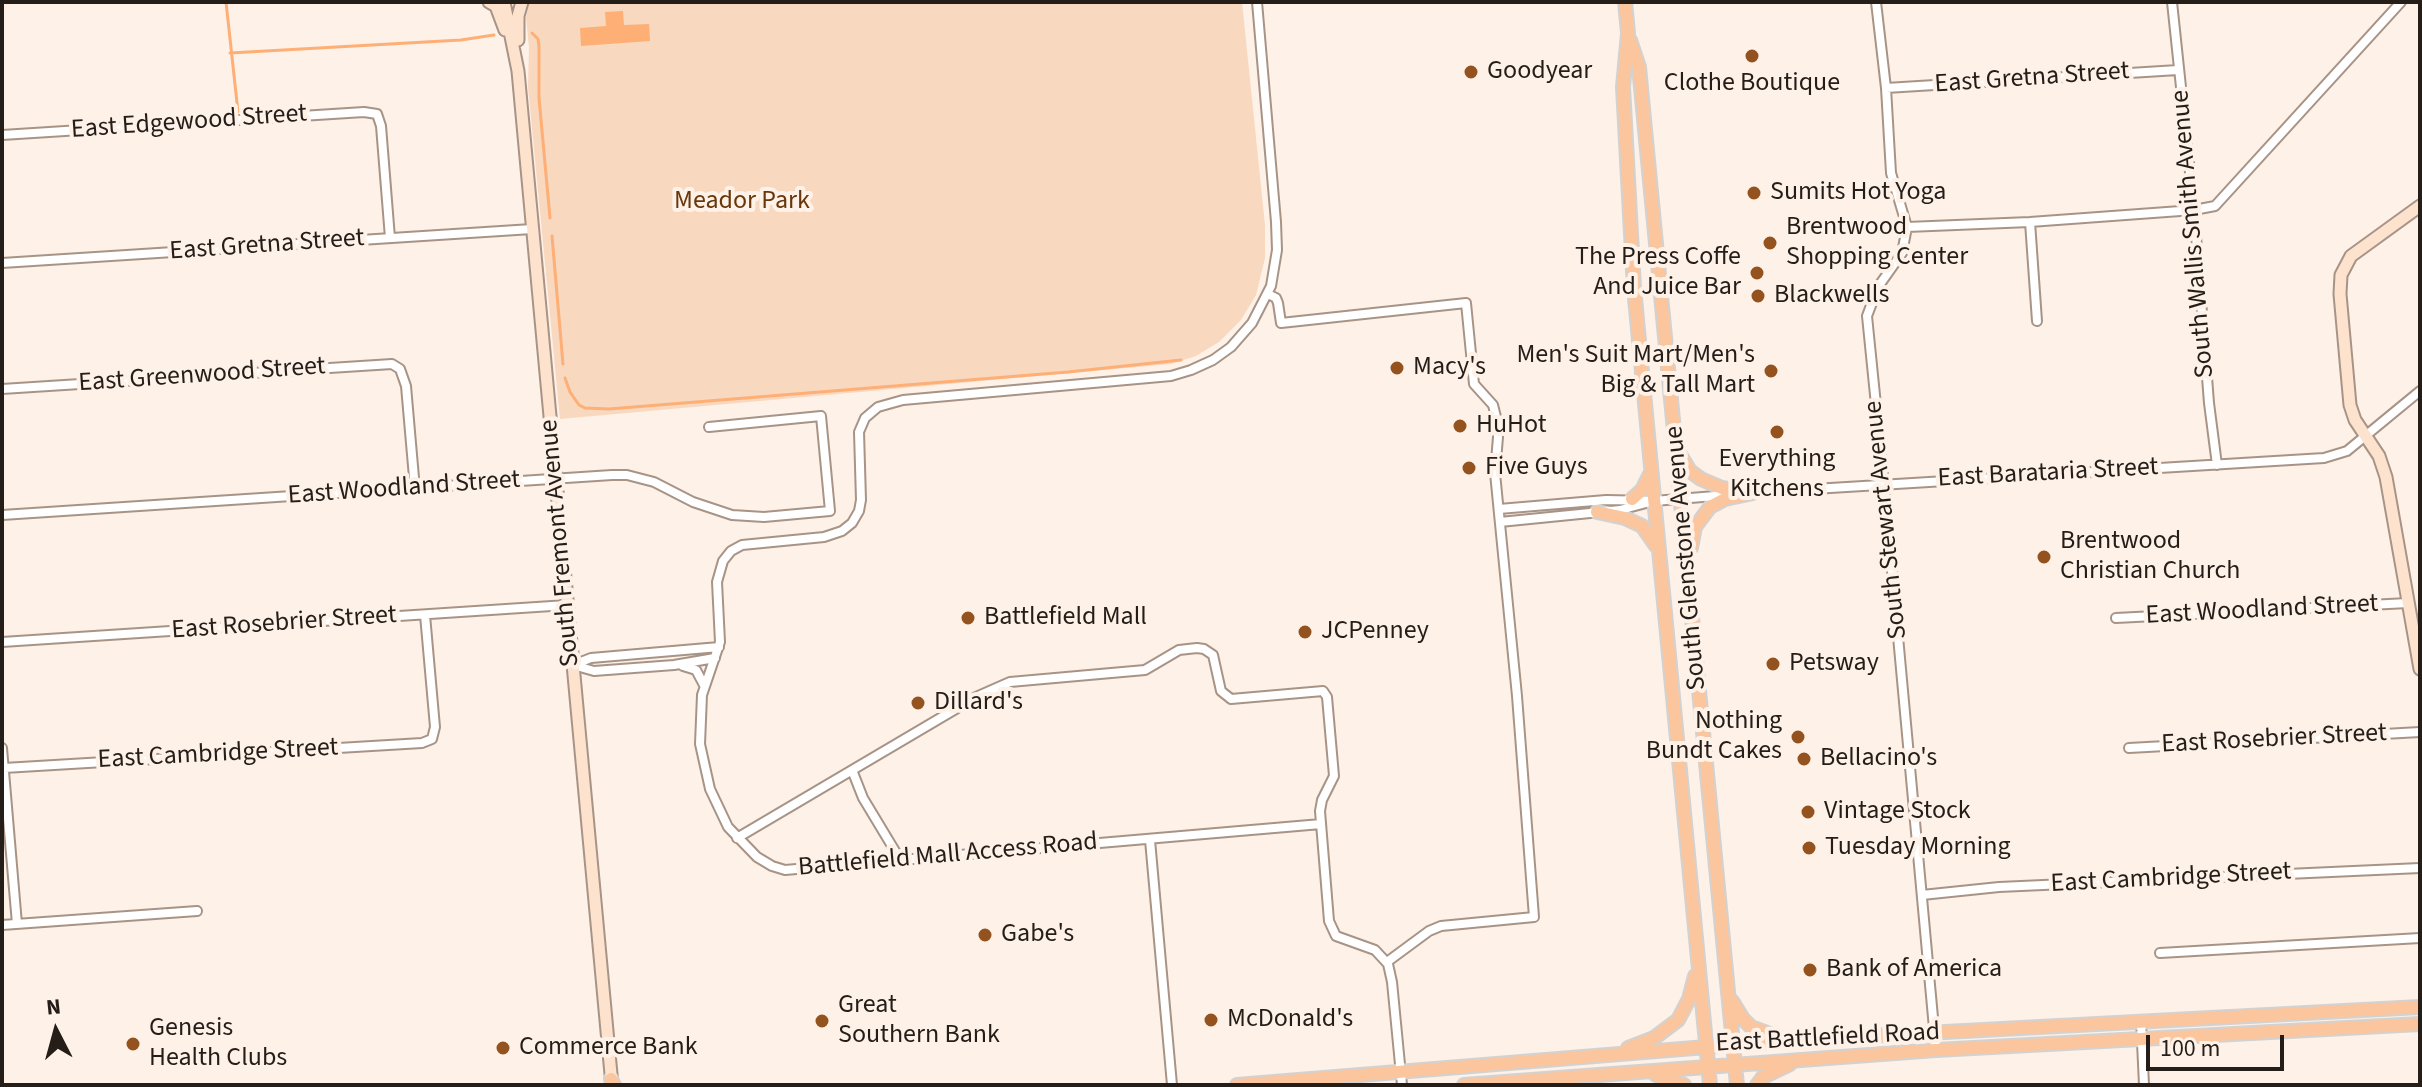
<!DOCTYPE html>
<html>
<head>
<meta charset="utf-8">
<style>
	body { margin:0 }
	#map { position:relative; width:2422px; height:1087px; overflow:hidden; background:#fef1e8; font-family:"Source Sans 3",sans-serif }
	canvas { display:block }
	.frame { position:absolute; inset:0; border:4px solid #251d18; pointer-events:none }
	.north { position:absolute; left:16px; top:991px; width:80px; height:80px; -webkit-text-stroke:6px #fef1e8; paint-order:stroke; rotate:354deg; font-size:22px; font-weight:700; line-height:32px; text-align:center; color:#251d18 }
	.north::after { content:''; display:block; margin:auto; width:28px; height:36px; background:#251d18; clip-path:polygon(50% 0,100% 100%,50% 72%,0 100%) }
	.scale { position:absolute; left:2146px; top:1035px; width:138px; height:36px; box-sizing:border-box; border:4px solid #251d18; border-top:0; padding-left:10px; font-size:24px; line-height:28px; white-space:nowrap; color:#251d18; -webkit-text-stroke:6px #fef1e8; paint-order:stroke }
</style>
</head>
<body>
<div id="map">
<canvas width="2422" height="1087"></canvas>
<div class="frame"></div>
<div class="north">N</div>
<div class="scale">100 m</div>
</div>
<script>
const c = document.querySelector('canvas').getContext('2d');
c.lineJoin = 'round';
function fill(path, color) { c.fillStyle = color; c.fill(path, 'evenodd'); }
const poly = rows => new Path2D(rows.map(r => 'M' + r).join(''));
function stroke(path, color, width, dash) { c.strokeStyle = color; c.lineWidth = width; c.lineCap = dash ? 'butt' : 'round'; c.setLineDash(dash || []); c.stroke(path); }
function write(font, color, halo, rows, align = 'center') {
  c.font = font + ' "Source Sans 3",sans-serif'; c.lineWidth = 8; c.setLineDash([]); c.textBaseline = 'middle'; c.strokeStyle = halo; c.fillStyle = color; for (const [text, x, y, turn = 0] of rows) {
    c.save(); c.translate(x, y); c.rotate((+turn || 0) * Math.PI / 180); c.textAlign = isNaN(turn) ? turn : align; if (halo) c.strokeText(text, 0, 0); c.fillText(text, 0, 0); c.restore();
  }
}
fill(poly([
	[529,2,1242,2,1265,225,1265,258,1256,295,1241,320,1219,342,1196,356,1171,364,560,419,528,87,529,48,526,17]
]), '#f9d8c0');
fill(poly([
	[623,11,624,25,649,24,650,41,581,46,580,28,606,26,605,12]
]), '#fdaf76');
stroke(poly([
	[226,2,238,112],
	[532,33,538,39,539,46,539,98,550,218],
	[230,53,461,40,494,35],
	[552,236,563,364],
	[565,378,570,392,579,405,585,408,609,409,1068,372,1181,360]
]), '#fdaf76', 3);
const street = poly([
	[1257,2,1276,222,1277,250,1271,286,1252,323,1231,347,1213,360,1191,370,1171,376,903,400,878,407,865,418,859,432,861,500,859,511,852,523,842,531,824,537,742,545,731,551,723,561,717,582,720,642,702,695,700,744,710,789,728,827,757,857,772,866,785,870,1321,824],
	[1876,2,1886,88,1891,173,1907,227,1902,253,1878,287,1867,316,1884,484,1936,1050],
	[2172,2,2194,210,2209,403,2217,465],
	[1886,88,2178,70],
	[2,135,364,112,377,114,381,126,390,238],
	[2030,222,2037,321],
	[1907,227,2030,222,2194,210,2215,206,2401,2],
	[2,263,532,229],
	[1268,294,1276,298,1278,303,1281,323,1466,303,1474,384,1493,405,1496,417,1498,437,1495,473,1517,696,1534,917,1441,926,1429,931,1387,962],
	[2,389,392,364,400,369,406,386,415,489],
	[1748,493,2324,458,2347,451,2420,391],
	[1499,509,1606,500,1654,501,1727,495],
	[2,515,612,475,627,475,654,482,693,502,732,515,764,517,830,511,821,416,709,427],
	[1500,522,1620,510,1650,502],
	[2116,618,2408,603],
	[2,642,567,605],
	[573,665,591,658,719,647],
	[573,665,594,671,674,665,715,658],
	[683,666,696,670,704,685],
	[2,748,17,924],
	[2129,748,2420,732],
	[4,768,422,743,432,739,435,727,425,615],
	[852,770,863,798,901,861],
	[737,838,976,697,1010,682,1145,670,1179,650,1197,648,1204,649,1213,655,1221,691,1231,699,1323,691,1327,697,1334,776,1322,800,1320,811,1329,921,1336,936,1375,950,1388,964,1392,982,1402,1085],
	[1150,840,1172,1085],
	[1922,895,1999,887,2420,868],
	[2,925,197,911],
	[2160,953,2420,938],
	[2141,1021,2144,1085]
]);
const secondary = poly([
	[489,2,496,6,505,30],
	[504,2,518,71,612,1085],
	[518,40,518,16,522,2],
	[2420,206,2351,256,2341,275,2340,294,2350,405,2355,420,2379,456,2386,477,2420,669]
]);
const primary = poly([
	[1625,2,1628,33,1623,87,1634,288,1710,1085],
	[1630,40,1639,67,1737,1085],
	[1679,453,1690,471,1701,479,1722,488,1746,492],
	[1632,499,1642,490,1650,474],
	[1597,512,1625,518,1642,526,1656,546],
	[1691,548,1695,527,1710,507,1725,499,1753,493],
	[1732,1001,1743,1019,1751,1027,1778,1037],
	[1628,1048,1654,1038,1678,1020,1689,999,1695,976],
	[1656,1075,1684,1085],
	[611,1079,614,1085],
	[1237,1085,1793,1040,2420,1007],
	[1464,1085,1936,1050,2420,1024],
	[1757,1085,1763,1077,1790,1064]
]);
stroke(street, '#a89487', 12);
stroke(secondary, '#a89487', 15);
stroke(primary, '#d3d2d1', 16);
stroke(street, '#fff', 8);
stroke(secondary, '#fde2ce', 11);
stroke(primary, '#fbc59d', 12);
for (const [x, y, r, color] of [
	[1752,56,8,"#94531e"],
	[1471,72,8,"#94531e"],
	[1754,193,8,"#94531e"],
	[1770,243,8,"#94531e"],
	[1757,273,8,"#94531e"],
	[1758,296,8,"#94531e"],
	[1397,368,8,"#94531e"],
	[1771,371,8,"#94531e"],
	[1460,426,8,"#94531e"],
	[1777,432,8,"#94531e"],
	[1469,468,8,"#94531e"],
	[2044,557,8,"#94531e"],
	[968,618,8,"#94531e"],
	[1305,632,8,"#94531e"],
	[1773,664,8,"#94531e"],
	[918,703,8,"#94531e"],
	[1798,737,8,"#94531e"],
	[1804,759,8,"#94531e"],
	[1808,812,8,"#94531e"],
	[1809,848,8,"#94531e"],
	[985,935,8,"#94531e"],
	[1810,970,8,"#94531e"],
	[1211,1020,8,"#94531e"],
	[822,1021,8,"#94531e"],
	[133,1044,8,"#94531e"],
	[503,1048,8,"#94531e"]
]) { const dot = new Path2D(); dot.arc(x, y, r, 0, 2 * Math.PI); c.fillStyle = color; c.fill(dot); stroke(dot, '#fef1e8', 3); }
write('26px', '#251d18', '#fef1e8', [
	["Goodyear",1487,72],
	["Clothe Boutique",1752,84,"center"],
	["Sumits Hot Yoga",1770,193],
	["Brentwood",1786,228],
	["Shopping Center",1786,258],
	["The Press Coffe",1741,258,"right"],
	["And Juice Bar",1741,288,"right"],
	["Blackwells",1774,296],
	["Men's Suit Mart/Men's",1755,356,"right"],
	["Big & Tall Mart",1755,386,"right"],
	["Macy's",1413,368],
	["HuHot",1476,426],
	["Everything",1777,460,"center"],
	["Kitchens",1777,490,"center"],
	["Five Guys",1485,468],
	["Brentwood",2060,542],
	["Christian Church",2060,572],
	["Battlefield Mall",984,618],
	["JCPenney",1321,632],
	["Petsway",1789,664],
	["Dillard's",934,703],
	["Nothing",1782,722,"right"],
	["Bundt Cakes",1782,752,"right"],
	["Bellacino's",1820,759],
	["Vintage Stock",1824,812],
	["Tuesday Morning",1825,848],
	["Gabe's",1001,935],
	["Bank of America",1826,970],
	["Great",838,1006],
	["Southern Bank",838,1036],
	["McDonald's",1227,1020],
	["Genesis",149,1029],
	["Health Clubs",149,1059],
	["Commerce Bank",519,1048]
], 'left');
write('26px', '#251d18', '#fef1e8', [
	["East Gretna Street",2032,79,-4],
	["East Edgewood Street",189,123,-4],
	["South Wallis Smith Avenue",2194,234,-95],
	["East Gretna Street",267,246,-4],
	["East Greenwood Street",202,376,-4],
	["East Barataria Street",2048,474,-3],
	["East Woodland Street",404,489,-4],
	["South Stewart Avenue",1887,520,-96],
	["South Fremont Avenue",561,543,-95],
	["South Glenstone Avenue",1687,558,-95],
	["East Woodland Street",2262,611,-3],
	["East Rosebrier Street",284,624,-4],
	["East Rosebrier Street",2274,740,-3],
	["East Cambridge Street",218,755,-3],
	["Battlefield Mall Access Road",948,856,-5],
	["East Cambridge Street",2171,879,-3],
	["East Battlefield Road",1828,1039,-3]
]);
write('26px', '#68370b', '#fef1e8', [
	["Meador Park",742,202]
]);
</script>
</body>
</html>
